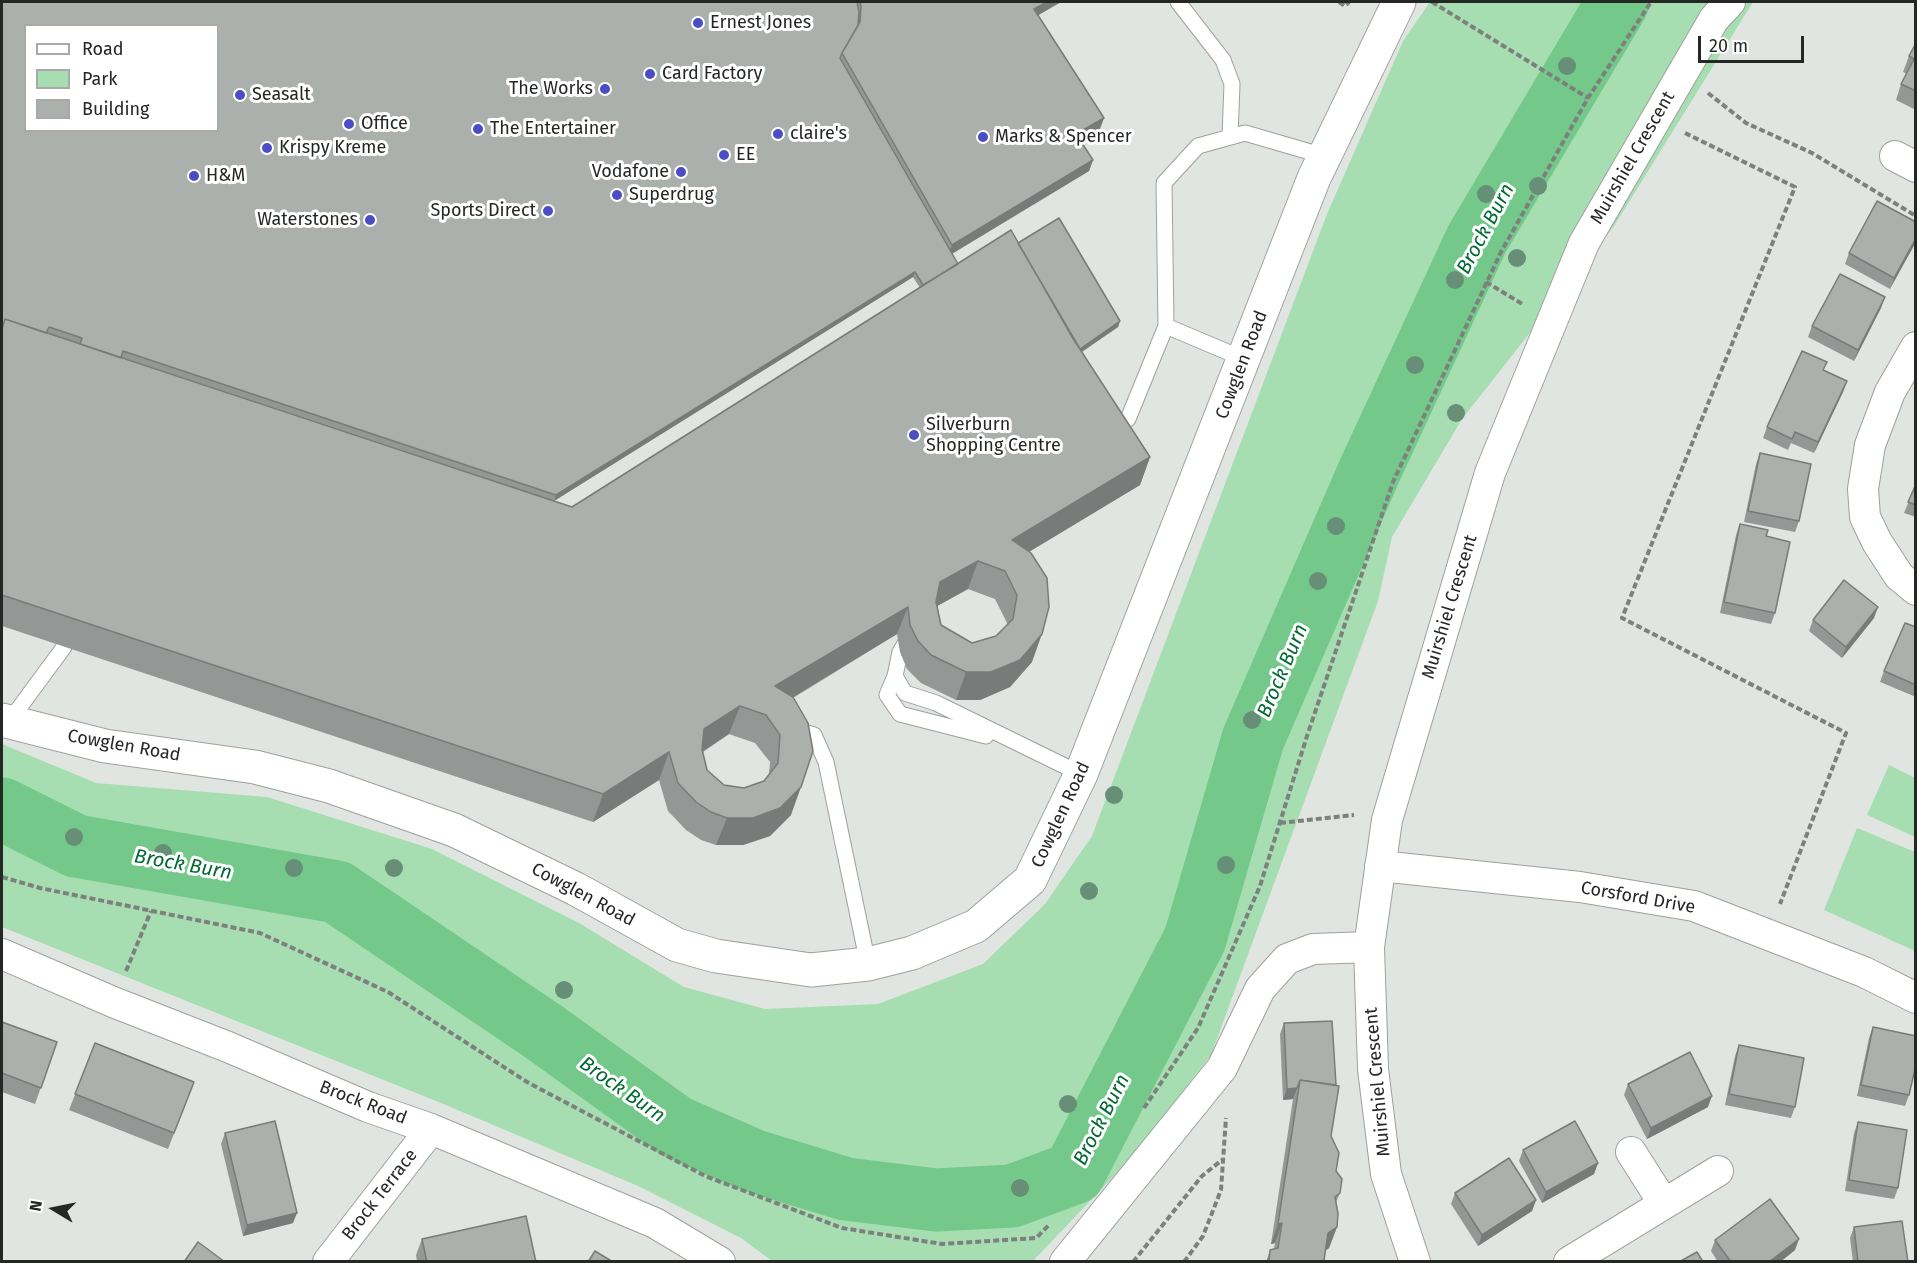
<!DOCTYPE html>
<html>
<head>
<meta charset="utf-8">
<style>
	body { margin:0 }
	#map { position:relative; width:1917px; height:1263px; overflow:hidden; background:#e0e5e1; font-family:"Fira Sans",sans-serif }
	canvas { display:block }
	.frame { position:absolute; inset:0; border:3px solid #252725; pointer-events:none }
	.legend { position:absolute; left:24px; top:24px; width:195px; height:108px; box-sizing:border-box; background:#fff; border:2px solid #a8a9a8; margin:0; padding:8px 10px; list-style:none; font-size:18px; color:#252725 }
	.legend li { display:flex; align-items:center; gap:12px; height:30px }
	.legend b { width:30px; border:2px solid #a8a9a8 }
	.north { position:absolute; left:24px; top:1179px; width:60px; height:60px; -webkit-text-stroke:4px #fff; paint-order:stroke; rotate:280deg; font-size:16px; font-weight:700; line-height:24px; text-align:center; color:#252725 }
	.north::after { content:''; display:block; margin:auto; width:21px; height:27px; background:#252725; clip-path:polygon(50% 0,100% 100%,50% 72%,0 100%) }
	.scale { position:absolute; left:1698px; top:36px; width:106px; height:27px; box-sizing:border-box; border:3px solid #252725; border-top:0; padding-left:8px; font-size:18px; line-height:21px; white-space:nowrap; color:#252725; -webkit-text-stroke:4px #fff; paint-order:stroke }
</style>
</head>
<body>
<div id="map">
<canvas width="1917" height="1263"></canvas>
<div class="frame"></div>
<ul class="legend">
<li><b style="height:8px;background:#fff"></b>Road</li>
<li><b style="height:16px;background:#a6deb2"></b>Park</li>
<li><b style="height:16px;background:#acb0ad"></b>Building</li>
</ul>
<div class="north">N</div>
<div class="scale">20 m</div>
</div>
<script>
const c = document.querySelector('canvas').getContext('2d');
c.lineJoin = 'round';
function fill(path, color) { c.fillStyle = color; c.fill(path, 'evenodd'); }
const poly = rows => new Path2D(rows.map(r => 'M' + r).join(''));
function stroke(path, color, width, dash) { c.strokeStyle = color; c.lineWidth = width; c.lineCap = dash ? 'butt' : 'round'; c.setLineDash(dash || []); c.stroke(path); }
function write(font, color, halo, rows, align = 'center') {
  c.font = font + ' "Fira Sans",sans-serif'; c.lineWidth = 6; c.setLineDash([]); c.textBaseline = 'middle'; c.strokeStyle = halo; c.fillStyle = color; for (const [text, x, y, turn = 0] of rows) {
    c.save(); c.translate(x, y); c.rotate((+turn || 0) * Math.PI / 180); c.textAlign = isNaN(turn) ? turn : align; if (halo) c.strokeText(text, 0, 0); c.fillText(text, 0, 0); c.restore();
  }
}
fill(poly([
	[1430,2,1753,2,1614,226,1462,419,1392,537,1378,601,1211,1055,1132,1157,1033,1261,772,1261,741,1238,638,1186,441,1103,2,927,2,744,96,783,267,797,432,849,579,923,684,987,765,1009,878,1004,983,964,1045,904,1092,836,1327,214,1403,41],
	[1889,765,1915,778,1915,837,1867,815],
	[1857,828,1915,852,1915,951,1824,910]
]), '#a6deb2');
stroke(poly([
	[2,809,76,846,337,892,544,1032,676,1127,754,1161,846,1189,936,1200,1012,1196,1074,1173,1195,939,1253,739,1369,472,1477,239,1618,2]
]), '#73c88a', 63);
const lane = poly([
	[1178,2,1223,60,1232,84,1230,137],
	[1166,326,1244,359],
	[1128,419,1166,326,1164,183,1198,146,1245,133,1324,156],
	[910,635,900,652,895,676,905,693,936,703,1081,774],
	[895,676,887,695,900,714,986,736],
	[8,723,64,647],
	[790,728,814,735,826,762,868,964]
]);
const street = poly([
	[1895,156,1916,167],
	[1916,347,1890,392,1870,445,1863,489,1865,517,1877,542,1899,576,1916,590],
	[1380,866,1580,887,1694,906,1864,972,1916,998],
	[2,954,113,1002,228,1047,368,1107,431,1129,655,1223,720,1262],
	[1631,1152,1664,1204],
	[328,1262,431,1129],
	[1065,1262,1222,1068,1260,989,1287,959,1313,949,1369,947],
	[1415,1262,1386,1174,1373,1069,1369,947,1387,820,1490,473,1584,243,1714,19,1730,2],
	[1569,1262,1718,1171]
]);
const secondary = poly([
	[2,720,105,746,255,767,329,786,454,830,576,889,677,945,716,956,811,970,868,964,912,953,976,926,1030,880,1081,774,1314,178,1399,2]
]);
stroke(lane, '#9da19e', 17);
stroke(street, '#9da19e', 32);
stroke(secondary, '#9da19e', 35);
stroke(poly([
	[1339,2,1345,6,1349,2],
	[1432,2,1588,98],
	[1708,93,1746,123,1812,153,1916,216],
	[1685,133,1795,187,1622,618,1846,733,1780,904],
	[1486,282,1524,305],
	[1280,823,1354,815],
	[2,877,40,888,260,933,388,992,527,1082,705,1176,842,1228,942,1244,1036,1238,1049,1225],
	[126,971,151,911],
	[1144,1108,1198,1028,1260,886,1307,736,1393,482,1501,252,1588,98,1651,2],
	[1133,1262,1202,1176,1222,1160],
	[1184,1262,1203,1236,1221,1190,1226,1118]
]), '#7d807d', 4, [6, 3]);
stroke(lane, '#fff', 15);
stroke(street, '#fff', 30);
stroke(secondary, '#fff', 33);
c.fillStyle = '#678f77';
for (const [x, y] of [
	[1567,66],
	[1538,186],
	[1486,194],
	[1517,258],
	[1455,280],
	[1415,365],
	[1456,413],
	[1336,526],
	[1318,581],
	[1252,720],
	[1114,795],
	[74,837],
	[163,853],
	[1226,865],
	[294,868],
	[394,868],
	[1089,891],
	[564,990],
	[1068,1104],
	[1020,1188]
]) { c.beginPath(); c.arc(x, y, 9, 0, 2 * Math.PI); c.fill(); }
fill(poly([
	[2,2,1061,2,1038,15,1100,129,1080,140,1093,160,1089,171,952,254,958,264,1018,243,1120,321,1118,327,1082,352,1150,457,1140,485,1029,552,1032,662,1010,687,980,700,956,700,921,683,907,669,900,652,897,634,793,698,791,815,770,836,743,845,716,845,701,840,686,830,668,811,659,780,593,822,2,626],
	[913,277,920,288,572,507,554,501],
	[121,357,511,486,121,358],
	[968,589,995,599,1007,623,1007,625,996,636,972,643,941,625,937,606],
	[729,734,755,743,770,762,769,774,764,781,744,788,724,785,707,770,703,752],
	[1916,43,1916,110,1896,100,1901,84,1907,74,1903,72,1909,56],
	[1916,222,1890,289,1845,264,1849,253],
	[1881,308,1854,361,1808,337,1812,326],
	[1824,370,1847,381,1843,392,1814,453,1791,443,1788,450,1763,438,1767,427],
	[1760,453,1799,521,1795,532,1744,522,1756,464],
	[1916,484,1916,517,1904,513],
	[1740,524,1766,536,1775,613,1771,624,1720,613,1736,535],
	[1874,618,1842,658,1809,631,1813,620],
	[1916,627,1916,697,1880,682,1884,671],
	[2,1022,57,1042,35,1104,2,1092],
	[1284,1023,1331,1136,1340,1193,1336,1202,1337,1227,1329,1248,1326,1250,1324,1262,1266,1262,1270,1250,1274,1249,1275,1243,1271,1244,1293,1099,1283,1100,1280,1034],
	[1873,1027,1909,1095,1905,1106,1857,1096,1869,1038],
	[95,1043,194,1082,168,1149,69,1110],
	[1739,1045,1795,1107,1791,1118,1725,1105,1735,1056],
	[1628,1084,1708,1107,1647,1139,1624,1095],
	[1858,1122,1898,1188,1894,1199,1845,1191,1854,1133],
	[225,1133,293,1223,243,1236,221,1144],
	[1523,1150,1598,1163,1594,1174,1542,1203,1519,1161],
	[1455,1193,1536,1200,1532,1211,1478,1246,1451,1204],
	[1854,1227,1908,1262,1853,1262,1850,1238],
	[422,1239,536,1262,417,1262,416,1255],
	[1715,1240,1795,1250,1780,1262,1718,1262,1711,1251]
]), '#949795');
fill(poly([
	[1047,2,1061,2,1030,20,1034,9],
	[1104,118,1100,129,1072,145,1076,134],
	[1093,160,1089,171,948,256,952,245],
	[1916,238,1916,242,1890,289,1894,278],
	[915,272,913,277,554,501,556,495],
	[1885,297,1881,308,1854,361,1858,350],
	[1120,321,1118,327,1062,365,1064,360],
	[1847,381,1843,392,1814,453,1818,442],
	[1150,457,1140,485,1002,568,1012,540],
	[978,561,968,589,930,610,940,582],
	[908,607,897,634,765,714,775,686],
	[1878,607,1874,618,1842,658,1846,647],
	[1042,634,1032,662,1010,687,980,700,956,700,966,672],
	[740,706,729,734,694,757,704,729],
	[669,752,659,780,593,822,603,794],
	[801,787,791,815,770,836,743,845,716,845,727,818],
	[1297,1088,1293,1099,1283,1100,1287,1089],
	[1712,1096,1708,1107,1647,1139,1651,1128],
	[1598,1163,1594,1174,1542,1203,1546,1192],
	[1536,1200,1532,1211,1478,1246,1482,1235],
	[297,1213,293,1223,243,1236,247,1225],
	[1282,1223,1275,1243,1271,1244,1278,1224],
	[1337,1227,1329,1248,1321,1254,1328,1233],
	[1799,1239,1795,1250,1780,1262,1769,1262]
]), '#787b79');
const building = poly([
	[2,2,857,2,859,12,858,25,842,53,840,58,958,264,923,285,915,272,556,495,123,351,121,358,80,344,82,338,49,327,46,333,5,319,2,329,2,2],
	[26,26,218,26,218,130,26,130,26,26],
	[860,2,1047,2,1034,9,1104,118,1076,134,1093,160,952,245,842,53,860,22,861,6,860,2],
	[1916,43,1916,91,1901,84,1914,59,1909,56,1916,43],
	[1877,201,1916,222,1916,238,1894,278,1849,253,1877,201],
	[1059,218,1120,321,1080,349,1018,243,1059,218],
	[1011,230,1072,337,1150,457,1012,540,1031,553,1047,578,1049,607,1042,634,1020,660,991,672,966,672,931,655,918,641,910,625,908,607,775,686,793,697,808,723,813,751,801,787,780,808,753,818,727,818,711,812,696,802,678,783,669,752,603,794,2,595,2,329,5,319,572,507,1011,230],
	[978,561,1005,571,1017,595,1013,619,996,636,972,643,941,625,936,602,940,582,978,561],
	[740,706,766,715,780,735,778,763,764,781,744,788,724,785,707,770,702,749,704,729,740,706],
	[1840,274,1885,297,1858,350,1812,326,1840,274],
	[1802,351,1827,362,1823,370,1847,381,1818,442,1795,432,1792,439,1767,427,1802,351],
	[1760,453,1811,464,1799,521,1748,511,1760,453],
	[1916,484,1916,505,1908,502,1916,484],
	[1740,524,1768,530,1766,536,1790,542,1775,613,1724,602,1740,524],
	[1844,580,1878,607,1846,647,1813,620,1844,580],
	[1905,623,1916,627,1916,685,1884,671,1905,623],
	[1332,1021,1336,1085,1300,1080,1297,1088,1287,1089,1284,1023,1332,1021],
	[2,1022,57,1042,41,1088,2,1073,2,1022],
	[1873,1027,1916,1036,1916,1065,1909,1095,1861,1085,1873,1027],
	[95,1043,194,1082,174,1133,75,1094,95,1043],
	[1739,1045,1804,1058,1795,1107,1729,1094,1739,1045],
	[1690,1052,1712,1096,1651,1128,1628,1084,1690,1052],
	[1300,1080,1339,1086,1331,1136,1339,1153,1336,1171,1342,1179,1340,1193,1335,1197,1338,1214,1337,1227,1328,1233,1324,1260,1323,1262,1269,1262,1270,1250,1278,1248,1282,1223,1278,1224,1300,1080],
	[275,1121,297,1213,247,1225,225,1133,275,1121],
	[1575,1121,1598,1163,1546,1192,1523,1150,1575,1121],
	[1858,1122,1907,1130,1898,1188,1849,1180,1858,1122],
	[1509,1158,1536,1200,1482,1235,1455,1193,1509,1158],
	[1770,1199,1799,1239,1769,1262,1731,1262,1715,1240,1770,1199],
	[526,1216,536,1262,427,1262,422,1239,526,1216],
	[1902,1221,1908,1262,1858,1262,1854,1227,1902,1221],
	[198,1242,225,1262,184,1262,198,1242],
	[595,1251,613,1262,588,1262,595,1251],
	[1697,1252,1703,1262,1679,1262,1697,1252]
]);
fill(building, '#acb0ad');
stroke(building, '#787b79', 1.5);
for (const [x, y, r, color] of [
	[698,23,6,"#4a4dc3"],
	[650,74,6,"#4a4dc3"],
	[605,89,6,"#4a4dc3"],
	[240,95,6,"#4a4dc3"],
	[349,124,6,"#4a4dc3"],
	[478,129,6,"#4a4dc3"],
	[778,134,6,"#4a4dc3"],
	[983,137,6,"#4a4dc3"],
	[267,148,6,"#4a4dc3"],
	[724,155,6,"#4a4dc3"],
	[681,172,6,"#4a4dc3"],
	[194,176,6,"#4a4dc3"],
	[617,195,6,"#4a4dc3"],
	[548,211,6,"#4a4dc3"],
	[370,220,6,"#4a4dc3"],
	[914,435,6,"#4a4dc3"]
]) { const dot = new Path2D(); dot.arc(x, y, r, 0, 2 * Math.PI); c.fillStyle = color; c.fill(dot); stroke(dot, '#fff', 2); }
write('18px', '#252725', '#fff', [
	["Ernest Jones",710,23],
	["Card Factory",662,74],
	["The Works",593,89,"right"],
	["Seasalt",252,95],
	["Office",361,124],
	["The Entertainer",490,129],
	["claire's",790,134],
	["Marks & Spencer",995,137],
	["Krispy Kreme",279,148],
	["EE",736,155],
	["Vodafone",669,172,"right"],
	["H&M",206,176],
	["Superdrug",629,195],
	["Sports Direct",536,211,"right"],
	["Waterstones",358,220,"right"],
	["Silverburn",926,425],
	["Shopping Centre",926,446]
], 'left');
write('18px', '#252725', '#fff', [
	["Muirshiel Crescent",1633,158,-60],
	["Cowglen Road",1242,365,-69],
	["Muirshiel Crescent",1450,607,-73],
	["Cowglen Road",124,746,10],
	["Cowglen Road",1061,815,-65],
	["Cowglen Road",583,895,28],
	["Corsford Drive",1638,898,10],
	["Muirshiel Crescent",1378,1082,-95],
	["Brock Road",363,1103,21],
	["Brock Terrace",380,1195,-52]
]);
write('italic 20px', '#016931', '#fff', [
	["Brock Burn",1486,229,-62],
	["Brock Burn",1283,671,-67],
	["Brock Burn",183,865,10],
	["Brock Burn",622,1090,35],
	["Brock Burn",1102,1120,-63]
]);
</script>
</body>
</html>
